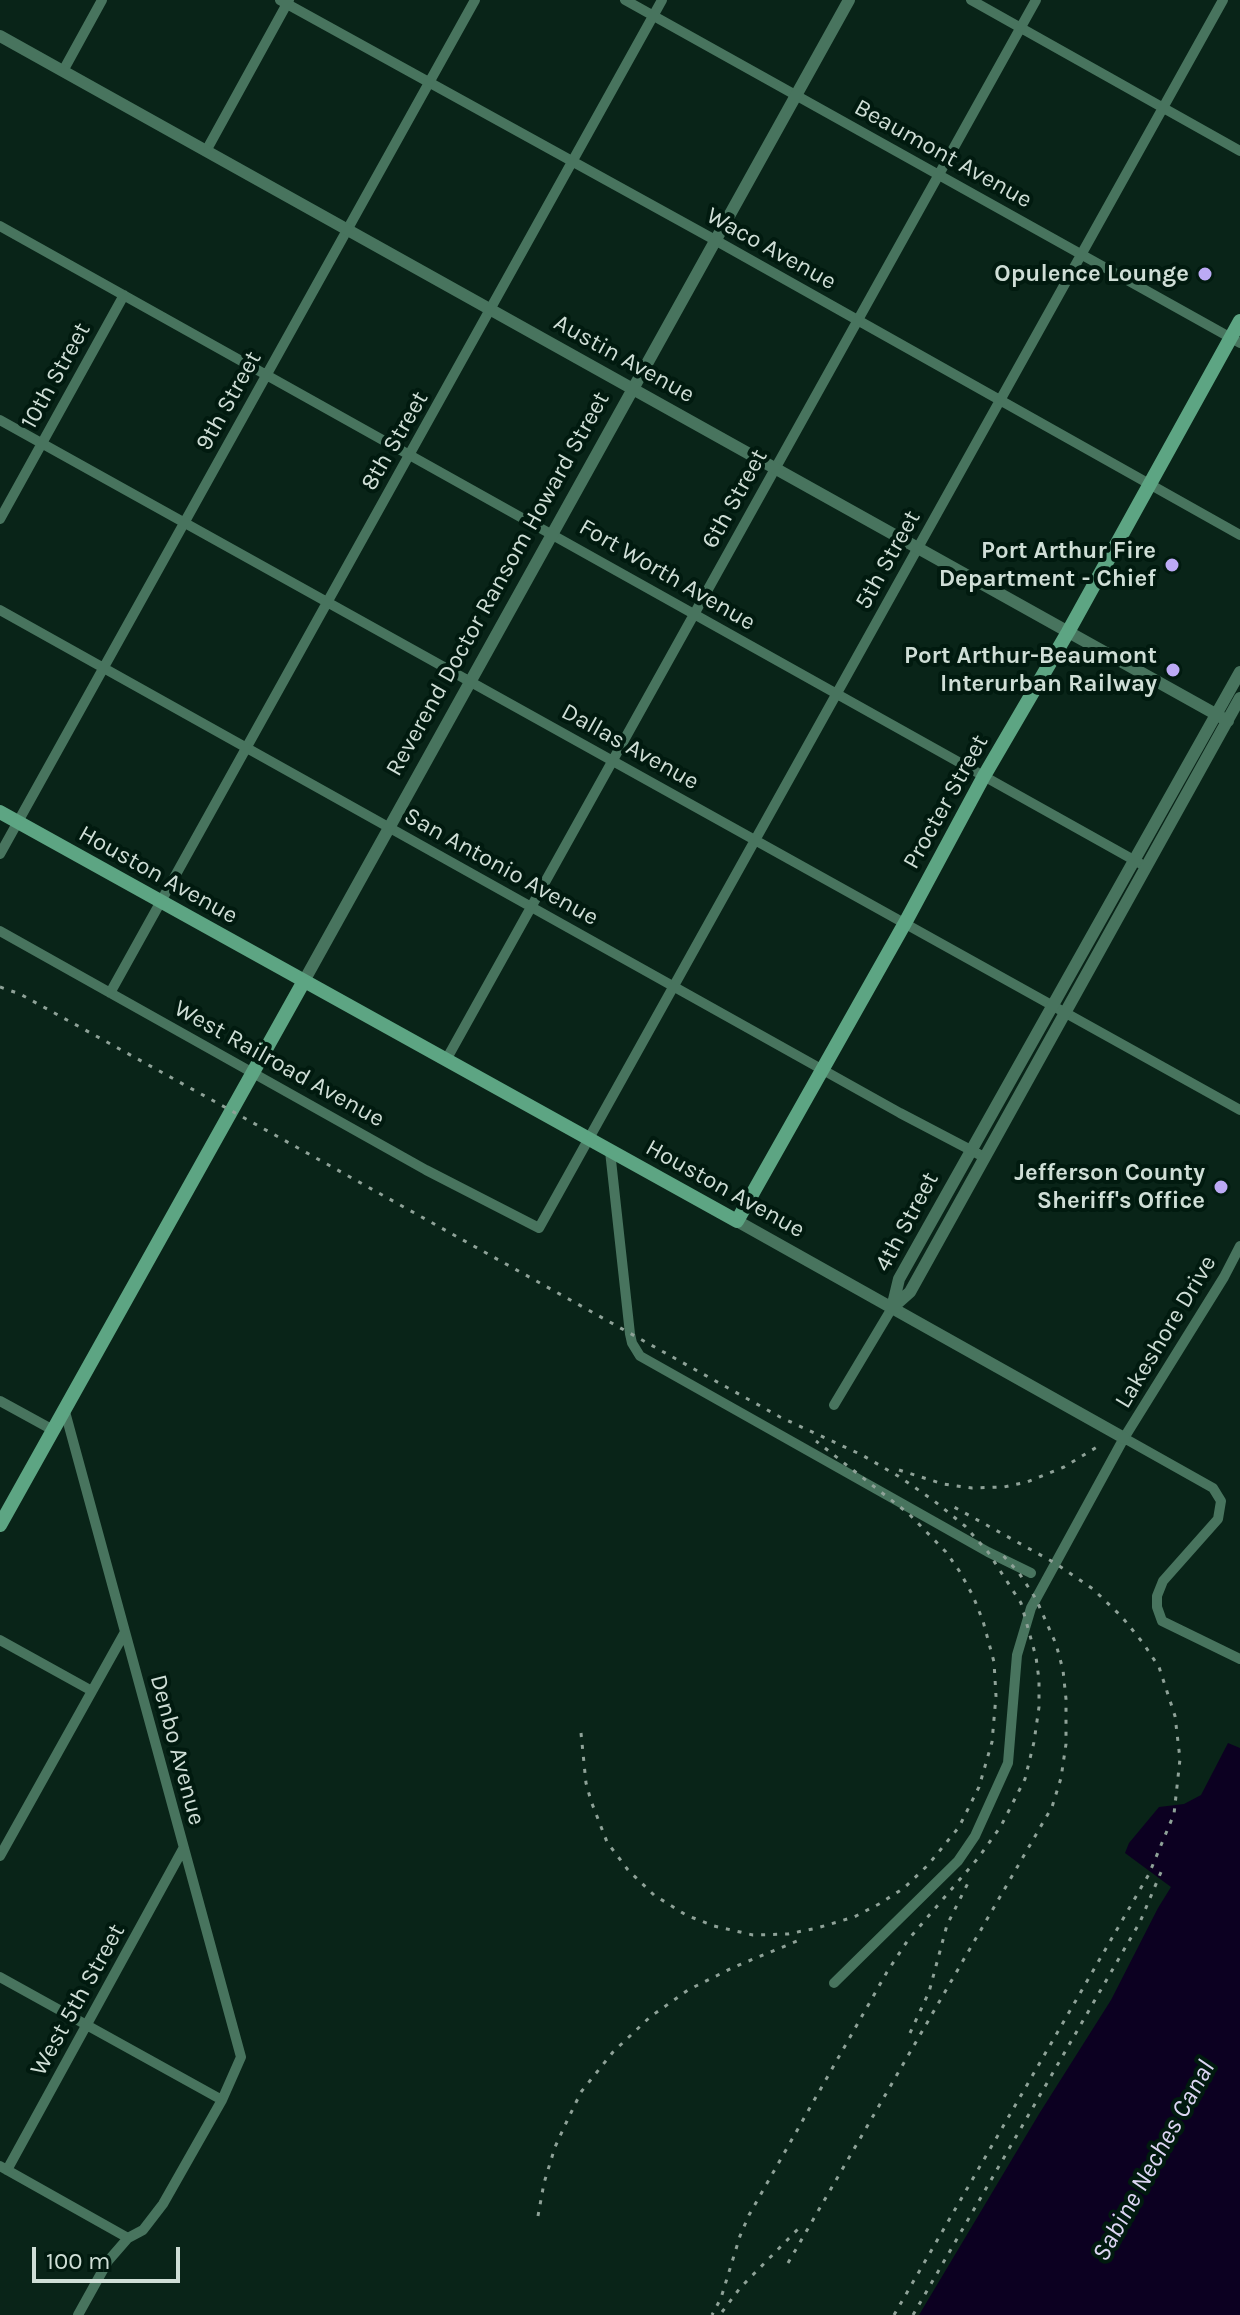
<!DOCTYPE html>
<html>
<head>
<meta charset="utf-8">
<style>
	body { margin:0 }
	#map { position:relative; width:1240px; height:2315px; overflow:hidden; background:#092418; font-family:Karla,sans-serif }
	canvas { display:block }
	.scale { position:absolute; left:32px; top:2247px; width:148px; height:36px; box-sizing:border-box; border:4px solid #cfded6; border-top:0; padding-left:10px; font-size:24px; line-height:28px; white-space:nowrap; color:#cfded6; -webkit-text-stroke:6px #011a0f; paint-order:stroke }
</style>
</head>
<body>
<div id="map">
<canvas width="1240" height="2315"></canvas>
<div class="scale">100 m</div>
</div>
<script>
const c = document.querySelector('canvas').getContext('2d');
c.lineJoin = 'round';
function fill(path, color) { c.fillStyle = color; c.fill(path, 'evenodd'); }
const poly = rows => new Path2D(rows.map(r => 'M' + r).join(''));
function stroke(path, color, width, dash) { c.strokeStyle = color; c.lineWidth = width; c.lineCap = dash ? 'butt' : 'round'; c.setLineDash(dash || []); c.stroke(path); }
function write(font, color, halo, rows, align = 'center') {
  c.font = font + ' Karla,sans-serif'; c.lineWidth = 8; c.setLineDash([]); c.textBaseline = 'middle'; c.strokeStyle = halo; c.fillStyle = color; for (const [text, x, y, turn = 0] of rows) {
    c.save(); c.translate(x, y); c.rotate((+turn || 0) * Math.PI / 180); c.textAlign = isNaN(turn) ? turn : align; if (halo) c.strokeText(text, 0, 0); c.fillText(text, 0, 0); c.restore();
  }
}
fill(poly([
	[1228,1743,1240,1748,1240,2315,919,2315,1039,2114,1111,2000,1158,1908,1171,1887,1125,1853,1129,1843,1159,1807,1184,1804,1201,1795]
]), '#0c0021');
stroke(poly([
	[280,0,715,240,1240,535],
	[625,0,1240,343],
	[971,0,1240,151],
	[63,71,102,0],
	[206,151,289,0],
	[0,226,1141,864],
	[0,420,1240,1110],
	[0,519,124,295],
	[0,610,900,1113,984,1157],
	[0,854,475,0],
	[0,931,426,1170,539,1228,1223,0],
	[110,993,662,0],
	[446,1060,1036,0],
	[610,1151,630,1334,632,1343,640,1356,988,1552,1031,1573],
	[0,1401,53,1430],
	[834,1405,892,1308],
	[64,1408,241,2057,222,2100,163,2204,143,2230,128,2238,108,2261,78,2315],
	[1124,1438,1213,1488,1221,1501,1218,1519,1163,1581,1157,1596,1157,1607,1162,1621,1240,1659],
	[0,1640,92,1691],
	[0,1856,125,1632],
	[0,1977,222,2100],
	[834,1983,958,1861,975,1836,1008,1763,1017,1655,1031,1608,1124,1438,1224,1277,1240,1246],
	[0,2166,128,2238],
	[7,2170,183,1849]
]), '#48745e', 10);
stroke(poly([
	[0,36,1228,721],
	[304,981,849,0],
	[737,1221,1124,1438],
	[892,1308,899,1279,1240,672],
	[892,1308,910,1292,1240,698]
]), '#48745e', 12);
stroke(poly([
	[0,812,737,1221,905,923,984,776,1068,632,1240,321],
	[0,1525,304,981]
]), '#5da583', 14);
stroke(poly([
	[0,987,20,994,230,1110,780,1417,862,1455,898,1476,933,1500,965,1526,988,1552,1021,1603,1036,1657,1039,1680,1039,1707,1034,1742,1025,1779,1001,1826,979,1857,908,1940,887,1972,749,2215,740,2236,721,2298,712,2315],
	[899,1470,943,1484,972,1488,1004,1487,1027,1482,1064,1467,1097,1447],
	[581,1733,586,1783,591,1801,607,1842,628,1870,654,1895,686,1915,714,1926,753,1935,788,1934,817,1928,854,1917,879,1904,904,1888,928,1865,959,1827,979,1787,992,1742,996,1696,994,1662,983,1621,973,1596,960,1572,946,1552,909,1514,816,1441],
	[910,2033,929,1992,947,1925,969,1881],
	[538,2216,544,2183,555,2147,567,2121,581,2092,613,2052,650,2017,688,1990,734,1967,802,1939],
	[788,2263,1052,1807,1061,1778,1066,1744,1066,1699,1063,1670,1056,1644,1036,1599,1019,1573,999,1551],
	[722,2312,740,2288,800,2227],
	[894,2315,1149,1874,1174,1814,1180,1759,1175,1716,1159,1667,1143,1643,1122,1617,1093,1589,1055,1563,954,1507],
	[913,2315,1140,1922,1164,1865]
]), '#8fa298', 3, [4, 8]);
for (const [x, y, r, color] of [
	[1205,274,8,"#bcaaf5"],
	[1172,565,8,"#bcaaf5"],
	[1173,670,8,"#bcaaf5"],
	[1221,1187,8,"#bcaaf5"]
]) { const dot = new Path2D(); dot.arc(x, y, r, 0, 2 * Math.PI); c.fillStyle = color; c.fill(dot); stroke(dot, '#011a0f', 3); }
write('24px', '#cfded6', '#011a0f', [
	["Beaumont Avenue",943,154,29],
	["Waco Avenue",771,249,29],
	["Austin Avenue",624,359,29],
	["10th Street",56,376,-61],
	["9th Street",229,401,-61],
	["8th Street",395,441,-60],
	["6th Street",735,499,-61],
	["5th Street",888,560,-61],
	["Fort Worth Avenue",667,575,30],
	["Reverend Doctor Ransom Howard Street",498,584,-61],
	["Dallas Avenue",630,747,29],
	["Procter Street",946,802,-61],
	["San Antonio Avenue",501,867,29],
	["Houston Avenue",158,875,29],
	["West Railroad Avenue",279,1064,29],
	["Houston Avenue",725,1189,29],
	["4th Street",907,1222,-62],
	["Lakeshore Drive",1166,1332,-59],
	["Denbo Avenue",177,1750,75],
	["West 5th Street",78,2000,-61]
]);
write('bold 24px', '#cfded6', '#011a0f', [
	["Opulence Lounge",1189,274],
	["Port Arthur Fire",1156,551],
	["Department - Chief",1156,579],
	["Port Arthur-Beaumont",1157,656],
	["Interurban Railway",1157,684],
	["Jefferson County",1205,1173],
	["Sheriff's Office",1205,1201]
], 'right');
write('italic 26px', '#dcd6f3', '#011a0f', [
	["Sabine Neches Canal",1154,2161,-61]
]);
</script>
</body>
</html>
